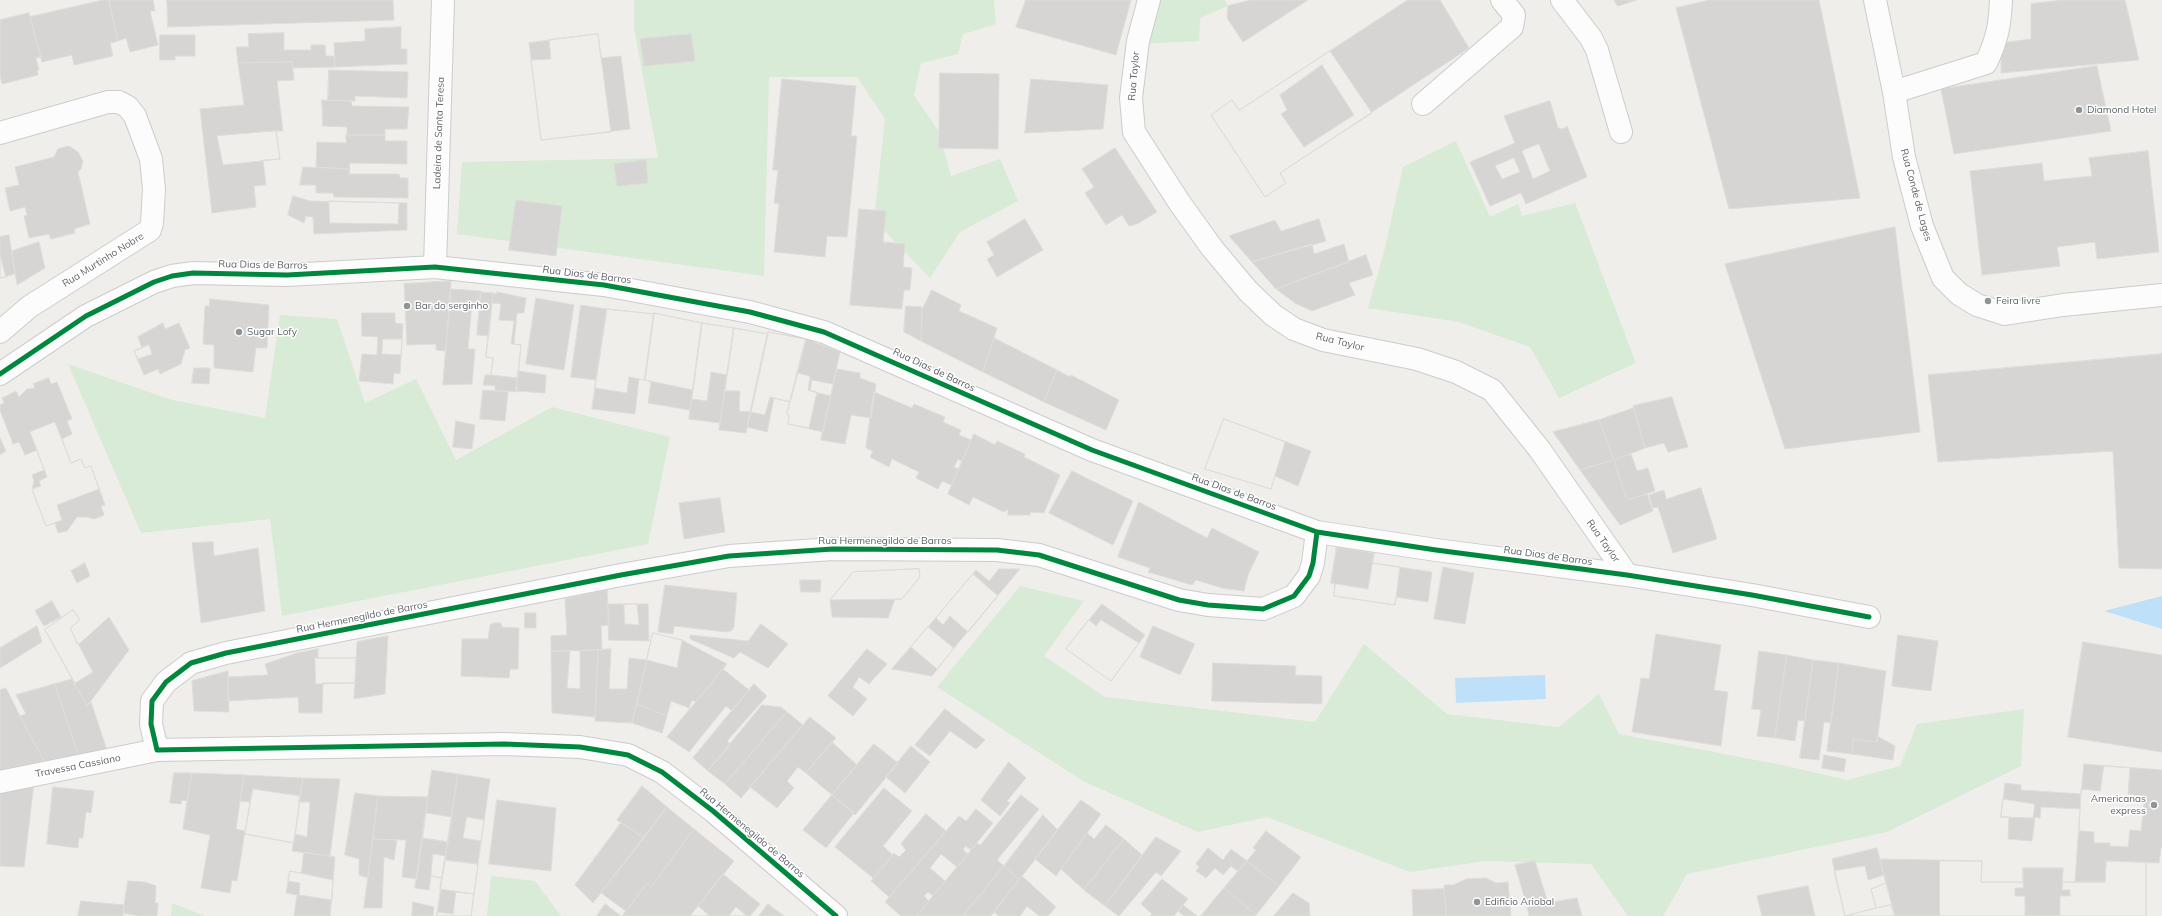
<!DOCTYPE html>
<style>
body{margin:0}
canvas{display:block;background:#efeeea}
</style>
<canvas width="2162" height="916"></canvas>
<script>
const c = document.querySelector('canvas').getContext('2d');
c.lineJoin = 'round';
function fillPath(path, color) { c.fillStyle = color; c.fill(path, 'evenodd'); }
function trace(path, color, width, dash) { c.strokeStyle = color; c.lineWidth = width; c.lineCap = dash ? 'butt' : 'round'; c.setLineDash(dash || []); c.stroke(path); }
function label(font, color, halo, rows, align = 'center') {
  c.font = font + ' Mulish,sans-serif'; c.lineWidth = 3; c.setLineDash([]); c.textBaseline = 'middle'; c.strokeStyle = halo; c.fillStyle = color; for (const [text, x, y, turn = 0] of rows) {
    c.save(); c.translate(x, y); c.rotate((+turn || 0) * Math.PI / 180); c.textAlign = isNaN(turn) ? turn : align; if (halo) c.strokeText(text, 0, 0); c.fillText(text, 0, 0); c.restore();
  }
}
const green = new Path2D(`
 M634 0H994L996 24 963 34 958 54 921 63 914 95 939 132 951 176 1000 159 1018 201 960 232 930 278 874 220 885 119 857 77H769L764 276 457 234 462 162 658 158 634 28Z
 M1152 0H1225L1228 6 1200 18 1199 41 1140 44Z
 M1456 141 1490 217 1518 204 1522 216 1575 203 1636 363 1559 398 1530 347 1459 322 1368 308 1384 252 1403 167Z
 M280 315 337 319 365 403 416 379 456 460 552 407 670 437 648 544 282 616 270 519 141 533 68 364 172 400 265 418Z
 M1020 586 1084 601 1044 656 1105 697 1315 722 1364 644 1447 714 1559 727 1599 694 1619 734 1782 765 1847 780 1900 766 1917 724 2024 709 2021 766 1887 832 1687 874 1663 916H1628L1591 864 1485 861 1410 872 1267 817 1198 832 1083 781 937 687Z
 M491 876 535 881 561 916H487Z
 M172 903 205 916H171Z`);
const water = new Path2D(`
 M2162 596V629L2104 611Z
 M1545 675 1546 699 1456 703 1455 678Z`);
const building = new Path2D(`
 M103 0H109L118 41 110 43 113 56 74 65 72 55 42 62 30 17Z
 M109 0H153L155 11H150L158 45 130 52 126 38 118 41Z
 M167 0H393L394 20 168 27Z
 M1026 0H1131L1116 55 1016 27Z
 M1251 0H1308L1243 42 1227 18 1228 6Z
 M1408 0H1440L1469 48 1280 173 1286 183 1265 197 1211 115 1232 100 1239 110Z
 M1614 0H1637L1618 6Z
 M1710 0H1819L1860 198 1729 209 1676 8Z
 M2063 0H2125L2139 60 2001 73V43L2031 39V4Z
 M29 13 41 57 36 58 39 70 37 71 38 75 2 84 0 75V20Z
 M401 27V49H407V64L335 67 334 43 365 41V29Z
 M284 33V50H311V45H325L326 56H334L335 67 293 68 292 62 238 63 236 47H249L248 34Z
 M598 34 611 132 541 140 531 60 551 59 549 40Z
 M598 34 601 58 621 56 630 129 541 140 529 43Z
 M691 34 695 61 644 66 640 39Z
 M160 35H195V56H175V60H160Z
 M1330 51 1372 113 1280 173 1286 183 1265 197 1211 115 1232 100 1239 110Z
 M292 62 294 80 277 81 283 131H276L280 159 263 160 266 185 254 186 256 207 212 213 200 109 244 105 238 63Z
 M1322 65 1354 115 1304 147 1281 114 1287 110 1280 95Z
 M2097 66 2111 131 1954 154 1941 89Z
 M329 70 408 72 407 98 355 96V101L328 100Z
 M940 73 999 74 998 149 939 148Z
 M782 79 856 86 851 136H857L847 237 827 236 825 257 774 252 779 204 774 203 778 170H773Z
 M1031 79 1108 85 1103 129 1025 133Z
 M322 100 351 101 352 106 409 107 407 129H385V135H347V127L323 126Z
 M1550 101 1558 128 1563 129 1567 126 1587 177 1526 204 1521 193 1490 206 1470 162 1515 143 1504 116Z
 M276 131 280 159 223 165 217 136Z
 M346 135H385V141H407V164L349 163 350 169 316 167 317 142 346 143Z
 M1539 144 1550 171 1533 179 1522 151Z
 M69 146 78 152 83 161 81 169 78 172 90 224 74 229 75 233 51 239 49 234 29 238 24 216 27 215 25 207 10 211 5 188 19 185 15 167 54 157 58 149Z
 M1115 148 1157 212 1137 224 1129 226 1122 215 1106 225 1085 193 1094 187 1082 169Z
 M2148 151 2159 252 2097 259 2095 242 2057 247 2060 266 1982 275 1970 171 2042 163 2044 181 2092 176 2089 158Z
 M1514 158 1520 172 1502 179 1495 166Z
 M646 160 648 183 617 186 614 164Z
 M303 167 350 169 349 174H399L400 178H408V198L334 197 333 193H316V185H300Z
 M293 196 310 201 407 203V230L314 234 313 217 306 216 304 223 288 215Z
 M516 200 562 206 556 256 509 250Z
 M329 201 399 203 398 224 330 223Z
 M859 209 886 211 883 242 905 244 903 267 912 268 910 290H904L902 309 850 305Z
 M1025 219 1043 250 997 277 987 259 994 255 987 242Z
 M1319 219 1326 241 1252 262 1229 236 1275 220 1281 231Z
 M1895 227 1920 432 1785 449 1725 264Z
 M9 235 15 274 0 278V237Z
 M39 242 45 268 17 285 12 251Z
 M1312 244 1314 254 1344 244 1349 262 1276 289 1252 262Z
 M0 255 6 277 0 278Z
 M1366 255 1373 275 1349 283 1355 295 1312 311 1295 303 1276 289Z
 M451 281 446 351 436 350V344L407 345 404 284Z
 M451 289 481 291 479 304 472 303 468 349H475L472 384 443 385Z
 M932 290 961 305 959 311 997 328 983 372 921 341 922 310Z
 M481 292 493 293 489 336 477 335Z
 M497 292 526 298 524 313H517L514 344 521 345 516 392 495 390V386L483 385 485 375H491L493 358 486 357 493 293 497 294Z
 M536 298 574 305 564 370 526 364Z
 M210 299 269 305 267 348H256L253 372 214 368V345L203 344 205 306H209Z
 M492 303 501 304 499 320 514 321 511 344 521 345 518 378 491 375 493 358 486 357Z
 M581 305 607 309 596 380 571 377Z
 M906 306 922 307 921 341 904 332Z
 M607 309 654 314 645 380 639 379 635 414 592 409Z
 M607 309 654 314 645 380 629 377 627 393 595 388Z
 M362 313H395V323L403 324 400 374 394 373 393 384 359 381 362 354 377 355 378 337 362 336Z
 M654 313 702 323 693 390 645 380Z
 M654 313 702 323 690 410 648 403 651 382 645 380Z
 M163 323 165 329 179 323 190 348 185 350 181 364 160 374 158 369 144 375 134 351 142 348 138 337Z
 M702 323 734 328 727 375 711 372 707 401 692 399Z
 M702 323 734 328 720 423 689 419Z
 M734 328 768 334 746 433 719 430Z
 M734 328 768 334 751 412 739 411 740 391H725Z
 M768 332 806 339 790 402 774 398 767 432 747 427Z
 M768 332 806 339 790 402 770 397 765 415 751 412Z
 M994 338 1057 370 1044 402 983 372Z
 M383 339H402L401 355 382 354Z
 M806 339 840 352 833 384 812 380 810 391 831 396 823 432 788 424 789 415 787 414Z
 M149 345 152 354 138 359 134 351Z
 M2162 354V569L2119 568 2113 451 1938 462 1928 375Z
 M194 368H210L209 384 192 383Z
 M837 369 860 373V378L876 384 871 418 851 415 845 444 821 440Z
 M1057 370 1070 377 1071 375 1119 400 1106 430 1044 402Z
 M518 371 546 375 545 393 516 391Z
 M798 373 810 376 808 390 817 392 809 428 788 424 789 415 787 414Z
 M49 378 51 384 57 382 72 419 67 421 72 434 62 439 71 463 81 459 85 468 91 466 105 505 101 506 104 515 94 519 87 517H77L67 531 58 533 55 523 46 526 32 489 34 481 32 475 44 470 37 450 25 455 19 442 13 444 0 410V405L4 403 2 398 16 391 19 397 27 389 35 388 33 384Z
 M483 390 508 392 505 421 480 419Z
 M874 392 912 408 914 404 945 417 943 422 961 430 959 435 971 440 962 461 958 459 954 467 959 469 951 485 942 481 938 489 916 478 919 472 892 459 889 467 870 457 873 451 866 448Z
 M1672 397 1688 447 1668 452 1664 443 1645 448 1633 406Z
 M1634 408 1645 448 1614 460 1599 420Z
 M1224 419 1285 442 1271 489 1205 469Z
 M1224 419 1311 451 1298 486 1275 476 1271 489 1205 469Z
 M1599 420 1614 460 1580 470 1553 432Z
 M456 421 475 425 472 449 453 447Z
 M55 422 71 463 81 459 85 468 91 466 99 489 57 505 62 520 46 526 32 489 41 486 39 481 47 477 30 432Z
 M974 434 995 445 997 441 1025 454 1024 457 1060 475 1044 513 1030 512V515H1008V509L1004 512 973 497 969 505 948 494Z
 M0 438 6 451 0 455Z
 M1631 454 1637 471 1648 468 1655 491 1627 500 1614 460Z
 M1614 460 1627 500 1647 494 1653 511 1620 525 1580 470Z
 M1072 471 1133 501 1113 545 1049 513Z
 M1701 488 1717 539 1673 553 1658 507 1653 508 1649 495 1664 490 1666 499Z
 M720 498 725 532 684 539 679 503Z
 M1139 502 1207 538 1212 528 1259 552 1248 575 1244 591 1222 588 1196 580 1192 585 1148 572 1150 568 1118 557Z
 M213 542 214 556 258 548 265 611 201 623 192 543Z
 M1337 547 1374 553 1372 563 1432 572 1428 602 1396 597 1395 605 1334 596 1335 584 1331 583Z
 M1337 547 1374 553 1368 589 1331 583Z
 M1337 547 1374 553 1372 563 1400 567 1395 605 1334 596 1335 584 1331 583Z
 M85 563 90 576 77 583 71 571Z
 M1443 567 1474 573 1465 624 1434 619Z
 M919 569 920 577 902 599 830 600 853 572Z
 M919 569 920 577 902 599H895L888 618 832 617 830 600 853 572Z
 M999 569H1020L954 648 928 627 976 570 989 581Z
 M973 574 998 596 968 632 950 616 943 625 936 618Z
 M800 580H821L820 592H801Z
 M665 585 737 593 734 627 731 631 726 632 674 626 673 634 658 632Z
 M607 590 609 625 601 626 602 650 551 651V636L567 635 565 599Z
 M52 601 61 617 44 626 35 611Z
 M608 604H648L649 641 609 640Z
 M624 604H637L639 625 625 624Z
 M1102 604 1145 635 1111 681 1066 649Z
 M73 610 80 620 70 628 78 645 109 617 129 650 87 706 45 630Z
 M73 610 80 620 70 628 93 672 75 683 45 630Z
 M525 613H536V628H525Z
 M1089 620 1096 626 1101 620 1139 643 1111 681 1066 649Z
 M494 623H501L502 627 519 628 518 669H510L509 678 461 676 462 639H488L490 625Z
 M761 624 788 644 768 668 740 652 734 658 690 639V635L748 641Z
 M37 626 42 642 0 668V648Z
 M1153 626 1195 644 1180 675 1140 657Z
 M928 627 954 648 937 669 911 647Z
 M928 627 954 648 932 676 892 669Z
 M653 633 682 640 727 664 696 702 692 700 689 708 671 701 667 716 637 704Z
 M653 633 682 640 677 668 647 660Z
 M1656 634 1721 645 1714 690 1728 692 1721 746 1632 732 1641 678 1649 679Z
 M1898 635 1938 641 1931 691 1892 686Z
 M388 636 385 694 354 699 357 642Z
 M2083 642 2162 655V752L2068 737Z
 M318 649V658H356L355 683H323L322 713H299L298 697 228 701V677L268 675 265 664 297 653Z
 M611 649 609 689H627L629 658 647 660 632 723 595 721 598 650Z
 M867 649 887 664 869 684 859 677 853 687 867 699 853 716 828 696Z
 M598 650 595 717 552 713 551 651H570L567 688 580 689V651Z
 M1759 651 1787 655 1775 738 1757 736 1761 710 1752 709Z
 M1787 655 1813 660 1805 721 1798 720 1795 741 1775 738Z
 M315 658H356L355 683 316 684Z
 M1813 660 1839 663 1831 723 1824 722 1819 760 1800 758Z
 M1213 663 1296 666 1295 675 1322 676V704L1212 701Z
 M1839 663 1886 671 1877 742 1853 739 1852 754 1827 751Z
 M723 669 749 690 732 711 726 706 689 752 667 737Z
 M228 671 229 712 194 711 192 681Z
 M72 679 87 706 91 702 107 750 78 755 55 684Z
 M55 684 78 755 44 761 20 716 26 714 16 695Z
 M754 684 767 696 727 741 731 744 708 771 693 758Z
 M6 688 20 716 44 761 0 770V690Z
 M637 704 667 716 662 733 632 723Z
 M762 705 781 707 787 712 725 784 708 771Z
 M945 709 985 740 976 749 950 731 930 756 915 745Z
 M787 712 803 725 741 798 725 784Z
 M810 717 836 738 806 773 798 767 787 781 794 788 777 808 750 787Z
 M1877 736 1895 746 1893 760 1852 754 1853 739 1877 742Z
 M832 742 857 765 832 795 806 773Z
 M874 744 898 763 855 815 832 795Z
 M911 746 930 762 905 793 886 777Z
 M1824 755 1846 759 1844 772 1822 768Z
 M1009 762 1026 778 1007 801 1010 803 1000 816 981 800Z
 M2084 764 2162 770V848L2161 847 2159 863 2106 861 2105 882H2075L2080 809 2041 807 2040 818 2035 817 2032 841 2008 839 2009 817H2001L2005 783 2021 785V790L2081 794Z
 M2104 766 2130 768 2128 794 2145 797 2141 831 2130 830 2128 847 2110 846V843H2094V832L2079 831 2081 789 2100 791Z
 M432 770 458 774 448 842 422 838Z
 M174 773H192L187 801 182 800 181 804 170 803Z
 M192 773 244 775 236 829 245 831 237 881 232 880 230 893 201 888 210 835 183 829Z
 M458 774 490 779 478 864 445 860Z
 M244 775 303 778 294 843 245 834 250 802 240 801Z
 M303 778 340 779 330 856 292 851 295 834 307 837 310 802H299Z
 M34 783 24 867 0 866V791Z
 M642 786 667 807 644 838 617 820Z
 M53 787 94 791 91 813 86 812 83 838H79L78 848 47 844Z
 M884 788 912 811 883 846 893 855 873 878 835 847Z
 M253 789 300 796 294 843 245 834Z
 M355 793 378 796 368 878 359 875V859L345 855Z
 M832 795 854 813 826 848 803 830Z
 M1021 795 1039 809 997 860 1004 866 963 916H916L977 843 980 845Z
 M378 796 428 797 417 879 402 877 406 840 373 839Z
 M2003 799 2035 804 2033 818 2001 817Z
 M497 800 556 808 551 871 489 864Z
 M1081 800 1101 814 1056 876 1035 859Z
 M667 807 694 829 651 887 647 883 626 911 601 893Z
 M976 809 993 823 971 850 966 846 963 850 968 854 957 867 941 854 930 868 945 881 933 896 928 892 924 896 929 901 916 916H901L885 902 959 816 966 821Z
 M426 813 452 817 448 842 422 838Z
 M926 814 946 831 889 897 871 881 894 853 899 857 906 850 901 844Z
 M1043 815 1058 830 1019 880 1004 866Z
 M467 817 484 820 481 841 463 838Z
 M621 823 644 838 593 903 575 885Z
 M1106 825 1124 839 1084 890 1061 869 1087 833 1094 839Z
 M694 829 734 861 690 916H622L647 883 651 887Z
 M1266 831 1301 857 1279 886 1247 861 1256 850 1253 848Z
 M1156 837 1181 851 1161 876 1156 872 1119 916 1105 906Z
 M422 838 448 842 442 878 431 876 429 890 415 888Z
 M373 839 397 840 394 860 384 857 382 908H364Z
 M1124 839 1142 855 1105 906 1084 890Z
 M1208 848 1223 860 1231 849 1247 861 1238 871 1231 866 1223 875 1215 868 1206 878 1196 871 1199 867 1196 864Z
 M1877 848 1886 883 1871 889 1876 908 1891 905 1895 916H1845L1832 859Z
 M304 852 335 857 330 916H294L297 895 286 893 290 871 301 873Z
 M433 854 446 856 442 878 431 876Z
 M1880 859 1982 861 1981 882H2023V868H2063L2062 882H2105L2106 861 2146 862V916H1895Z
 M445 860 478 864 474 894 440 889Z
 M445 860 478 864 471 916H437Z
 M1247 861 1279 886 1256 915 1224 888Z
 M1535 861 1548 903 1527 907 1515 865Z
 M1940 861H1982L1981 882H2023V868H2063L2062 882H2105L2106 861 2146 862V916H1940Z
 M1004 866 1019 880 991 916H963Z
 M1865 866 1868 880 1884 875 1886 883 1871 889 1876 908 1845 916 1834 871Z
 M2023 868H2063L2062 890H2070V896H2060V916H2025V896H2015V888H2023Z
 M290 871 333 880 332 900 299 895 300 883 288 881Z
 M723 874 760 904 750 916H690Z
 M1022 876 1056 907 1048 916H1039L1027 906 1020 916H999L994 912Z
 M1486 878 1496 883 1508 882 1511 916H1446L1444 885H1453L1466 879Z
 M1162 879 1188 899 1174 916H1150L1152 914 1141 904Z
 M128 881 145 882 156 886 155 903H158L157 916H139L123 913Z
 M1808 886 1815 916H1762L1757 896Z
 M1224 888 1256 915 1255 916H1201Z
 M1444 889 1446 916H1413L1412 890Z
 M456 892 474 894 471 916H437V912L453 914Z
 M1293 893 1309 903 1310 916H1274Z
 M1577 898 1582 916H1529L1527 907Z
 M81 901 124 905 123 916H78Z
 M413 902 434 907 433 916H412Z
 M605 904 621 916H597Z
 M768 904 784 916H759Z
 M1183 905 1197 916H1184L1178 911Z
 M1891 905 1895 916H1845L1876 908Z
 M698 906 710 916H690Z
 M736 907 747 916H729Z`);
const minor = new Path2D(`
 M1149 0 1138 41 1131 98 1134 132 1179 202 1212 248 1248 291 1273 315 1294 329 1323 340 1417 359 1456 372 1492 390 1540 450 1627 575
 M1562 0 1591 38 1597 50 1621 132
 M1875 0 1894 92 1904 157 1922 226 1943 278 1959 294 1977 305 2005 314 2063 305 2162 295
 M1894 92 1986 63C1997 40 2000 25 2001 0
 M1423 104 1512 27 1514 15 1502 0
 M0 133 108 102H119L128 107 135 116 151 159 154 189 152 223 150 230 29 307 0 332
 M435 267 443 0
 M0 374 86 316 154 282 172 276 193 273 287 275 435 267 604 285 750 312 824 332 1092 450 1317 532 1436 550 1627 575 1752 595 1869 617
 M0 782 157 750
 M836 916 713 811 662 772 628 755 580 747 504 744 157 750 151 724 152 701 166 682 191 663 226 653 621 575 729 556 833 549 997 550 1039 555 1179 600 1208 605 1263 609 1294 596 1309 576 1313 563 1317 532`);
const cycleway = new Path2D(`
 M0 374 86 316 154 282 172 276 193 273 287 275 435 267 604 285 750 312 824 332 1092 450 1317 532 1436 550 1627 575 1752 595 1869 617
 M836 916 713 811 662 772 628 755 580 747 504 744 157 750 151 724 152 701 166 682 191 663 226 653 621 575 729 556 833 549 997 550 1039 555 1179 600 1208 605 1263 609 1294 596 1309 576 1313 563 1317 532`);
const markers = [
 [2079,110,4,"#919496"],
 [1988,301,4,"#919496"],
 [407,306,4,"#919496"],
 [239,332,4,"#919496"],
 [2154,805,4,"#919496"],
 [1477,902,4,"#919496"]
];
const streetNames = [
 ["Rua Taylor",1134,76,-85],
 ["Ladeira de Santa Teresa",439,133,-88],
 ["Rua Conde de Lages",1916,195,75],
 ["Rua Murtinho Nobre",103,260,-32],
 ["Rua Dias de Barros",263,265,1],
 ["Rua Dias de Barros",587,275,7],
 ["Rua Taylor",1340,342,14],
 ["Rua Dias de Barros",934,370,25],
 ["Rua Dias de Barros",1234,492,20],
 ["Rua Hermenegildo de Barros",885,541],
 ["Rua Taylor",1603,541,55],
 ["Rua Dias de Barros",1548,556,8],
 ["Rua Hermenegildo de Barros",362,617,-11],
 ["Travessa Cassiano",78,766,-11],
 ["Rua Hermenegildo de Barros",752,833,40]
];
const poiNames = [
 ["Diamond Hotel",2087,110],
 ["Feira livre",1996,301],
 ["Bar do serginho",415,306],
 ["Sugar Lofy",247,332],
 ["Americanas",2146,799,"right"],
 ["express",2146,811,"right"],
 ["Edificio Ariobal",1485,902]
];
fillPath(green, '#d8ebd6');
fillPath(water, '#bfe0f9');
fillPath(building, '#d6d5d3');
trace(building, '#deddd9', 1);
trace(minor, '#cbcccc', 24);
trace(minor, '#fdfcfc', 22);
trace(cycleway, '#00873e', 5);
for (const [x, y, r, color] of markers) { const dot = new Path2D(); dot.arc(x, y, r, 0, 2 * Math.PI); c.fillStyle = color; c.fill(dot); trace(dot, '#fff', 1.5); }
label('10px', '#5f6368', '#fff', streetNames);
label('10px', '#5f6368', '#fff', poiNames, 'left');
</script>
